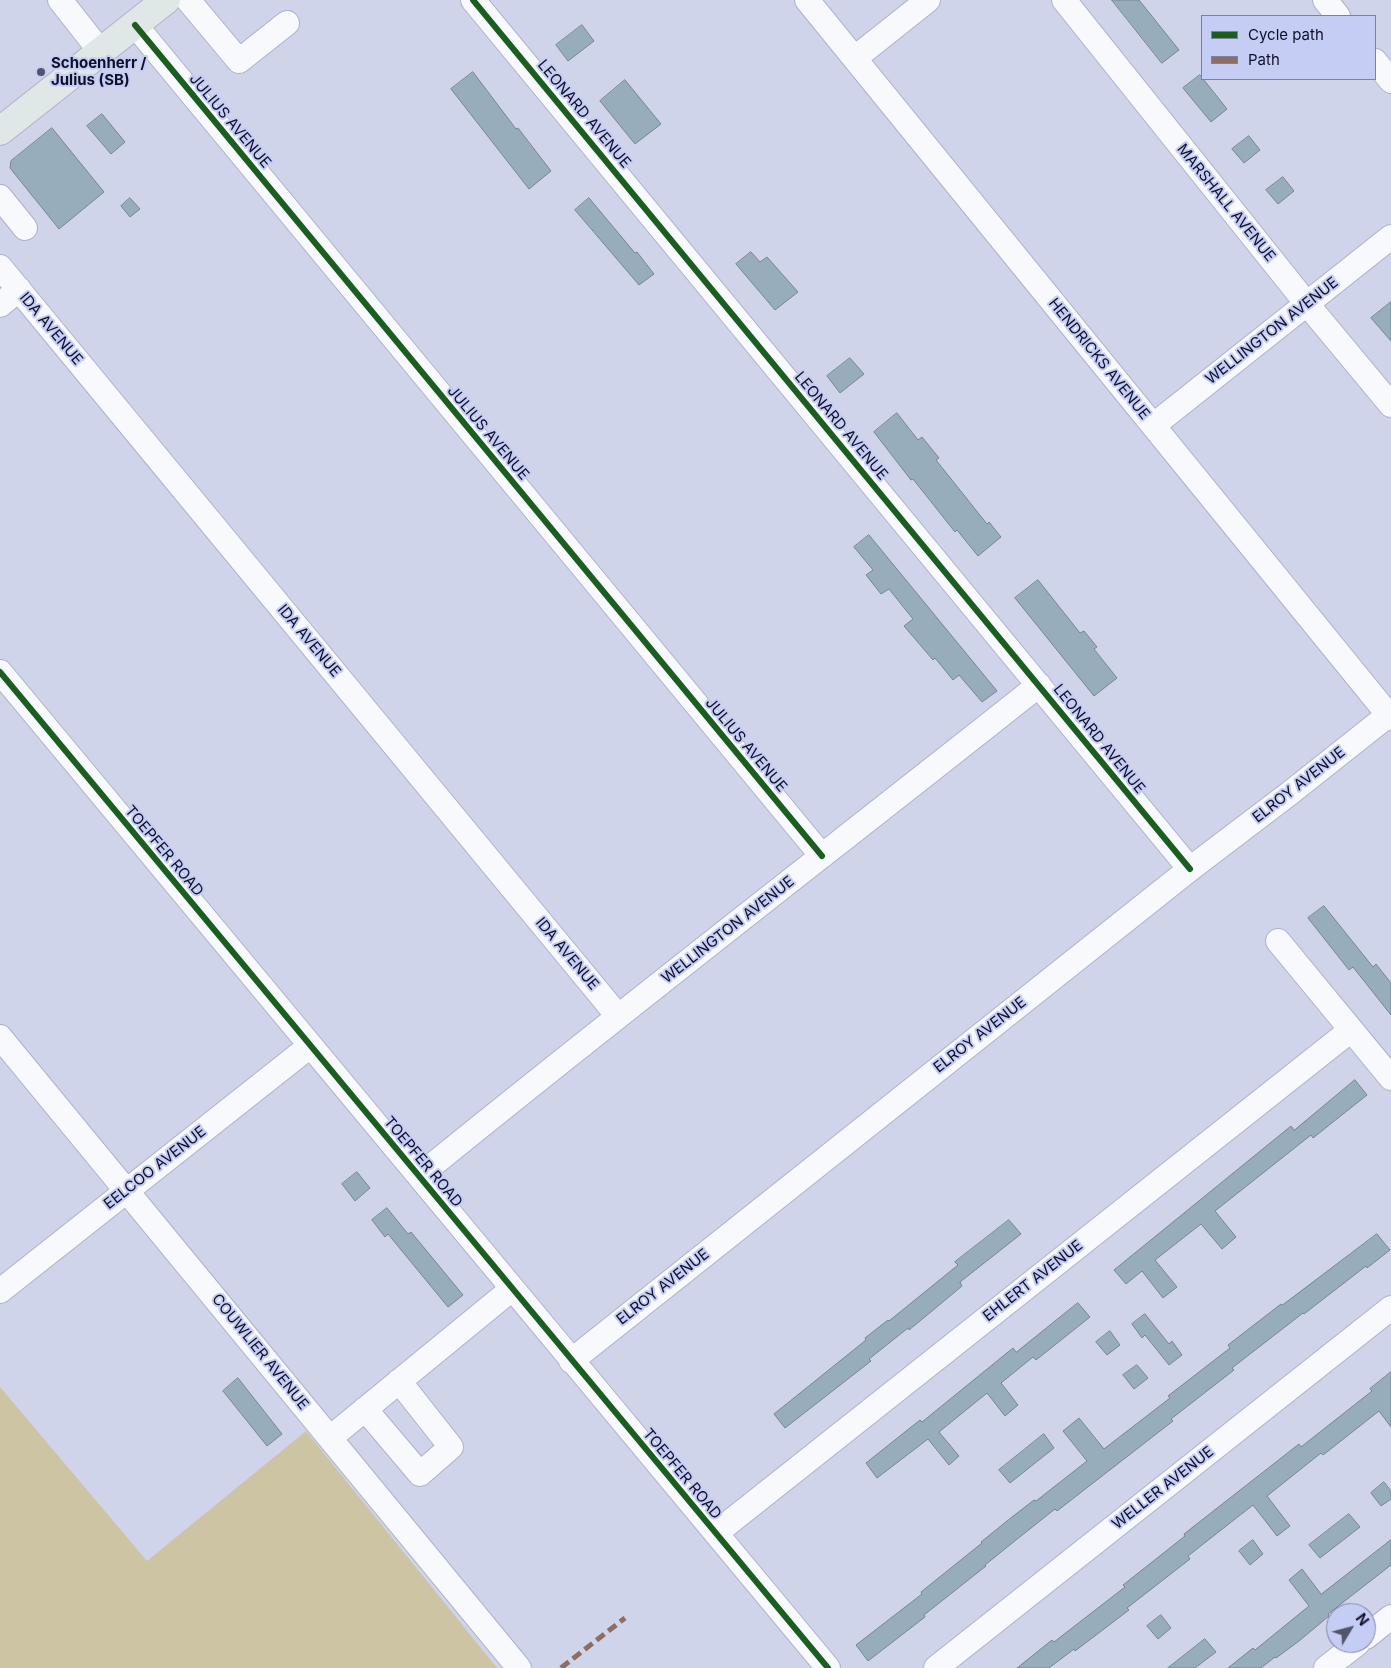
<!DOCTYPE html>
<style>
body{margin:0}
#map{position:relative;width:1391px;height:1668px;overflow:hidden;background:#d0d4ea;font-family:Inter,sans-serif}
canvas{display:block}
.legend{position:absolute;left:1201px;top:15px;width:175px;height:65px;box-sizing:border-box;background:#c5cdf5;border:1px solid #7c81a3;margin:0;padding:6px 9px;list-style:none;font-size:15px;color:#0e1028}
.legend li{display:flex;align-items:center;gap:10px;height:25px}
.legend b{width:25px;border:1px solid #7c81a3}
.north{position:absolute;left:1326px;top:1603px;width:50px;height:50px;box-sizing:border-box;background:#c5cdf5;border:1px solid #7c81a3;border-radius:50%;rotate:53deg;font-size:14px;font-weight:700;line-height:20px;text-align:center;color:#0e1028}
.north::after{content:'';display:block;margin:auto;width:18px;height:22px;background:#52556c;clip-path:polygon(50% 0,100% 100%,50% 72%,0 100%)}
</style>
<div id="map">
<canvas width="1391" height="1668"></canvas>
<ul class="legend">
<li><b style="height:6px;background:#1b5e20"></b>Cycle path</li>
<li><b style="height:6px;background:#8d6e63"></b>Path</li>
</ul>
<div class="north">N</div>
</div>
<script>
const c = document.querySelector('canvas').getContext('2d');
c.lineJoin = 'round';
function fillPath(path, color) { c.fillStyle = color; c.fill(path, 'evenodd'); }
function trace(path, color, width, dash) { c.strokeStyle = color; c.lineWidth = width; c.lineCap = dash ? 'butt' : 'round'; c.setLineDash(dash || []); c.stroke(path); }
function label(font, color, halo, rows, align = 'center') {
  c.font = font + ' Inter,sans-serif'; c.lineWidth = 4; c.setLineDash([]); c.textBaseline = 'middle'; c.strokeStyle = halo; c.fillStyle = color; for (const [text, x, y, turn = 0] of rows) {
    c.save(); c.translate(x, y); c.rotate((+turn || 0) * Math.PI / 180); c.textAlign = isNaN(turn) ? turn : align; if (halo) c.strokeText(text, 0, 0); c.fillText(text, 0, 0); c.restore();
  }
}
const green = new Path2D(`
 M0 1387 147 1561 306 1431 497 1668H0Z`);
const building = new Path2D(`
 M1112 0H1139L1179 50 1162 63Z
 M582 25 594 41 568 61 556 45Z
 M473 72 516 129 518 128 551 171 529 189 451 89Z
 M1200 75 1227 109 1211 122 1183 88Z
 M625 80 661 124 635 144 600 101Z
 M102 114 125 142 111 154 87 126Z
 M52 128 104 192 59 229 10 168 11 161Z
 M1249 136 1260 150 1244 163 1232 149Z
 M1283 177 1294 191 1278 204 1266 190Z
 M130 198 140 209 130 217 121 206Z
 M589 198 635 253 637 252 654 274 639 285 575 210Z
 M751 252 760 262 767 257 798 292 775 310 736 264Z
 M1391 302V341L1371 318Z
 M850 358 864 374 840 393 827 376Z
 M897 413 918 440 922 437 939 458 936 460 987 524 989 522 1001 537 978 556 957 530 955 532 913 479 911 480 874 432Z
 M869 535 997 691 982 702 959 675 953 680 935 658 933 660 904 626 913 619 889 589 881 594 866 575 873 570 854 547Z
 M1038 580 1080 633 1084 631 1097 647 1094 649 1117 678 1094 696 1015 598Z
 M1324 906 1373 967 1376 964 1391 983V1015L1353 967 1349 970 1308 918Z
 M1355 1080 1367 1095 1313 1138 1311 1135 1215 1211 1236 1237 1222 1249 1201 1224 1155 1260 1177 1287 1163 1298 1142 1271 1126 1284 1114 1270 1291 1126 1294 1130Z
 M357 1172 370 1188 355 1201 342 1184Z
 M387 1208 408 1234 411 1232 463 1295 448 1307 388 1234 385 1237 372 1220Z
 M1009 1220 1021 1234 960 1282 962 1286 932 1311 909 1330 908 1328 869 1359 871 1361 785 1428 774 1414 866 1340 865 1338 888 1320 889 1321 958 1265 955 1262Z
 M1377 1234 1390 1250 1367 1268 1366 1266 1304 1314 1303 1313 1232 1368 1234 1370 1171 1419 1173 1421 1057 1511 1055 1509 1016 1540 985 1565 986 1566 924 1615 925 1617 868 1661 856 1645 922 1594 921 1592 982 1543 981 1542 1012 1517 1034 1500 1036 1501 1087 1461 1063 1431 1079 1418 1104 1449 1170 1398 1168 1396 1230 1348 1228 1345 1281 1304 1282 1305Z
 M1078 1303 1090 1317 1036 1360 1033 1357 1001 1383 1018 1405 1005 1416 987 1393 939 1432 959 1456 949 1465 928 1439 877 1478 866 1463 920 1420 922 1422 1013 1348 1016 1352Z
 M1145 1314 1169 1344 1172 1341 1182 1355 1169 1365 1145 1335 1142 1338 1132 1324Z
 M1110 1331 1120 1345 1107 1355 1096 1342Z
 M1137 1365 1148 1378 1134 1389 1123 1375Z
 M1391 1372V1427L1379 1411 1323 1455 1321 1453 1267 1496 1290 1526 1277 1536 1253 1505 1188 1556 1190 1559 1127 1608 1129 1610 1075 1651 1074 1649 1049 1668H1017L1052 1640 1054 1642 1125 1587 1123 1585 1185 1536 1184 1534 1299 1444 1301 1447 1372 1391 1370 1389Z
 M238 1378 282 1434 267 1446 223 1391Z
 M1044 1434 1054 1448 1010 1483 999 1470Z
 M1384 1482 1391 1491V1499L1381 1506 1371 1493Z
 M1349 1514 1360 1527 1320 1558 1309 1545Z
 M1253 1540 1263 1554 1250 1565 1239 1551Z
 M1391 1540V1565L1328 1614 1329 1616 1299 1641 1276 1658 1275 1657 1261 1668H1228L1253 1648 1255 1650 1309 1606 1289 1580 1302 1569 1321 1594Z
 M1161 1615 1171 1628 1158 1639 1147 1626Z
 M1205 1639 1216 1652 1195 1668H1168Z`);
const minor = new Path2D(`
 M60 0 101 52
 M188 0 239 61 287 23
 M473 0 1190 869
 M807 0 1391 718
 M1064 0 1307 304 1391 405
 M1325 0 1338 16
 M135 25 822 856
 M855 58 928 0
 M1375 61 1391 81
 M0 197 25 228
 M0 267 618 1016
 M0 305 19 289
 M1154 425 1391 237
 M0 672 828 1668
 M1278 941 1391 1078
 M0 1037 519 1668
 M419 1176C623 1010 832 849 1039 685
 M0 1291 310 1046
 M571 1361 1190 869 1290 793 1391 713
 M365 1409 420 1474 451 1447 399 1381
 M330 1438 512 1289
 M716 1533 1351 1030
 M1366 1637 1391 1617
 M936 1668 1391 1308
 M1326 1668 1358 1643`);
const major = new Path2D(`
 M0 131 166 0`);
const quiet = new Path2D(`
 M561 1668 625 1618`);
const cycleway = new Path2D(`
 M473 0 1190 869
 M135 25 822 856
 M0 672 828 1668`);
const markers = [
 [41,72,5,"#52556c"]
];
const poiNames = [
 ["Schoenherr /",51,63],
 ["Julius (SB)",51,80]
];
const streetNames = [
 ["LEONARD AVENUE",584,114,50],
 ["JULIUS AVENUE",230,121,50],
 ["MARSHALL AVENUE",1226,203,51],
 ["IDA AVENUE",51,329,50],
 ["WELLINGTON AVENUE",1272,331,-38],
 ["HENDRICKS AVENUE",1099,359,51],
 ["LEONARD AVENUE",841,426,50],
 ["JULIUS AVENUE",488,433,50],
 ["IDA AVENUE",309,641,50],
 ["LEONARD AVENUE",1099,739,51],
 ["JULIUS AVENUE",746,745,50],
 ["ELROY AVENUE",1299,785,-38],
 ["TOEPFER ROAD",164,851,50],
 ["WELLINGTON AVENUE",728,930,-38],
 ["IDA AVENUE",567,954,50],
 ["ELROY AVENUE",980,1035,-38],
 ["TOEPFER ROAD",423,1162,50],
 ["EELCOO AVENUE",155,1168,-38],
 ["EHLERT AVENUE",1033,1281,-38],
 ["ELROY AVENUE",663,1287,-38],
 ["COUWLIER AVENUE",260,1352,51],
 ["TOEPFER ROAD",682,1474,50],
 ["WELLER AVENUE",1163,1488,-38]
];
fillPath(green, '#ccc4a3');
fillPath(building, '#98adbc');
trace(building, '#748693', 1);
trace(minor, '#aeb2c8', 26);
trace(major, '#b1b3c0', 30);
trace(minor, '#f8f9fc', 24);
trace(major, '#dfe7e7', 28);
trace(quiet, '#8d6e63', 5, [10, 5]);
trace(cycleway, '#1b5e20', 6);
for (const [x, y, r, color] of markers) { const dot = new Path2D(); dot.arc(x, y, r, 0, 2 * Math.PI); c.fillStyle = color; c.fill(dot); trace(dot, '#c5cdf5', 2); }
label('bold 15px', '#0e1028', '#c5cdf5', poiNames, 'left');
label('15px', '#0e1028', '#c5cdf5', streetNames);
</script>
